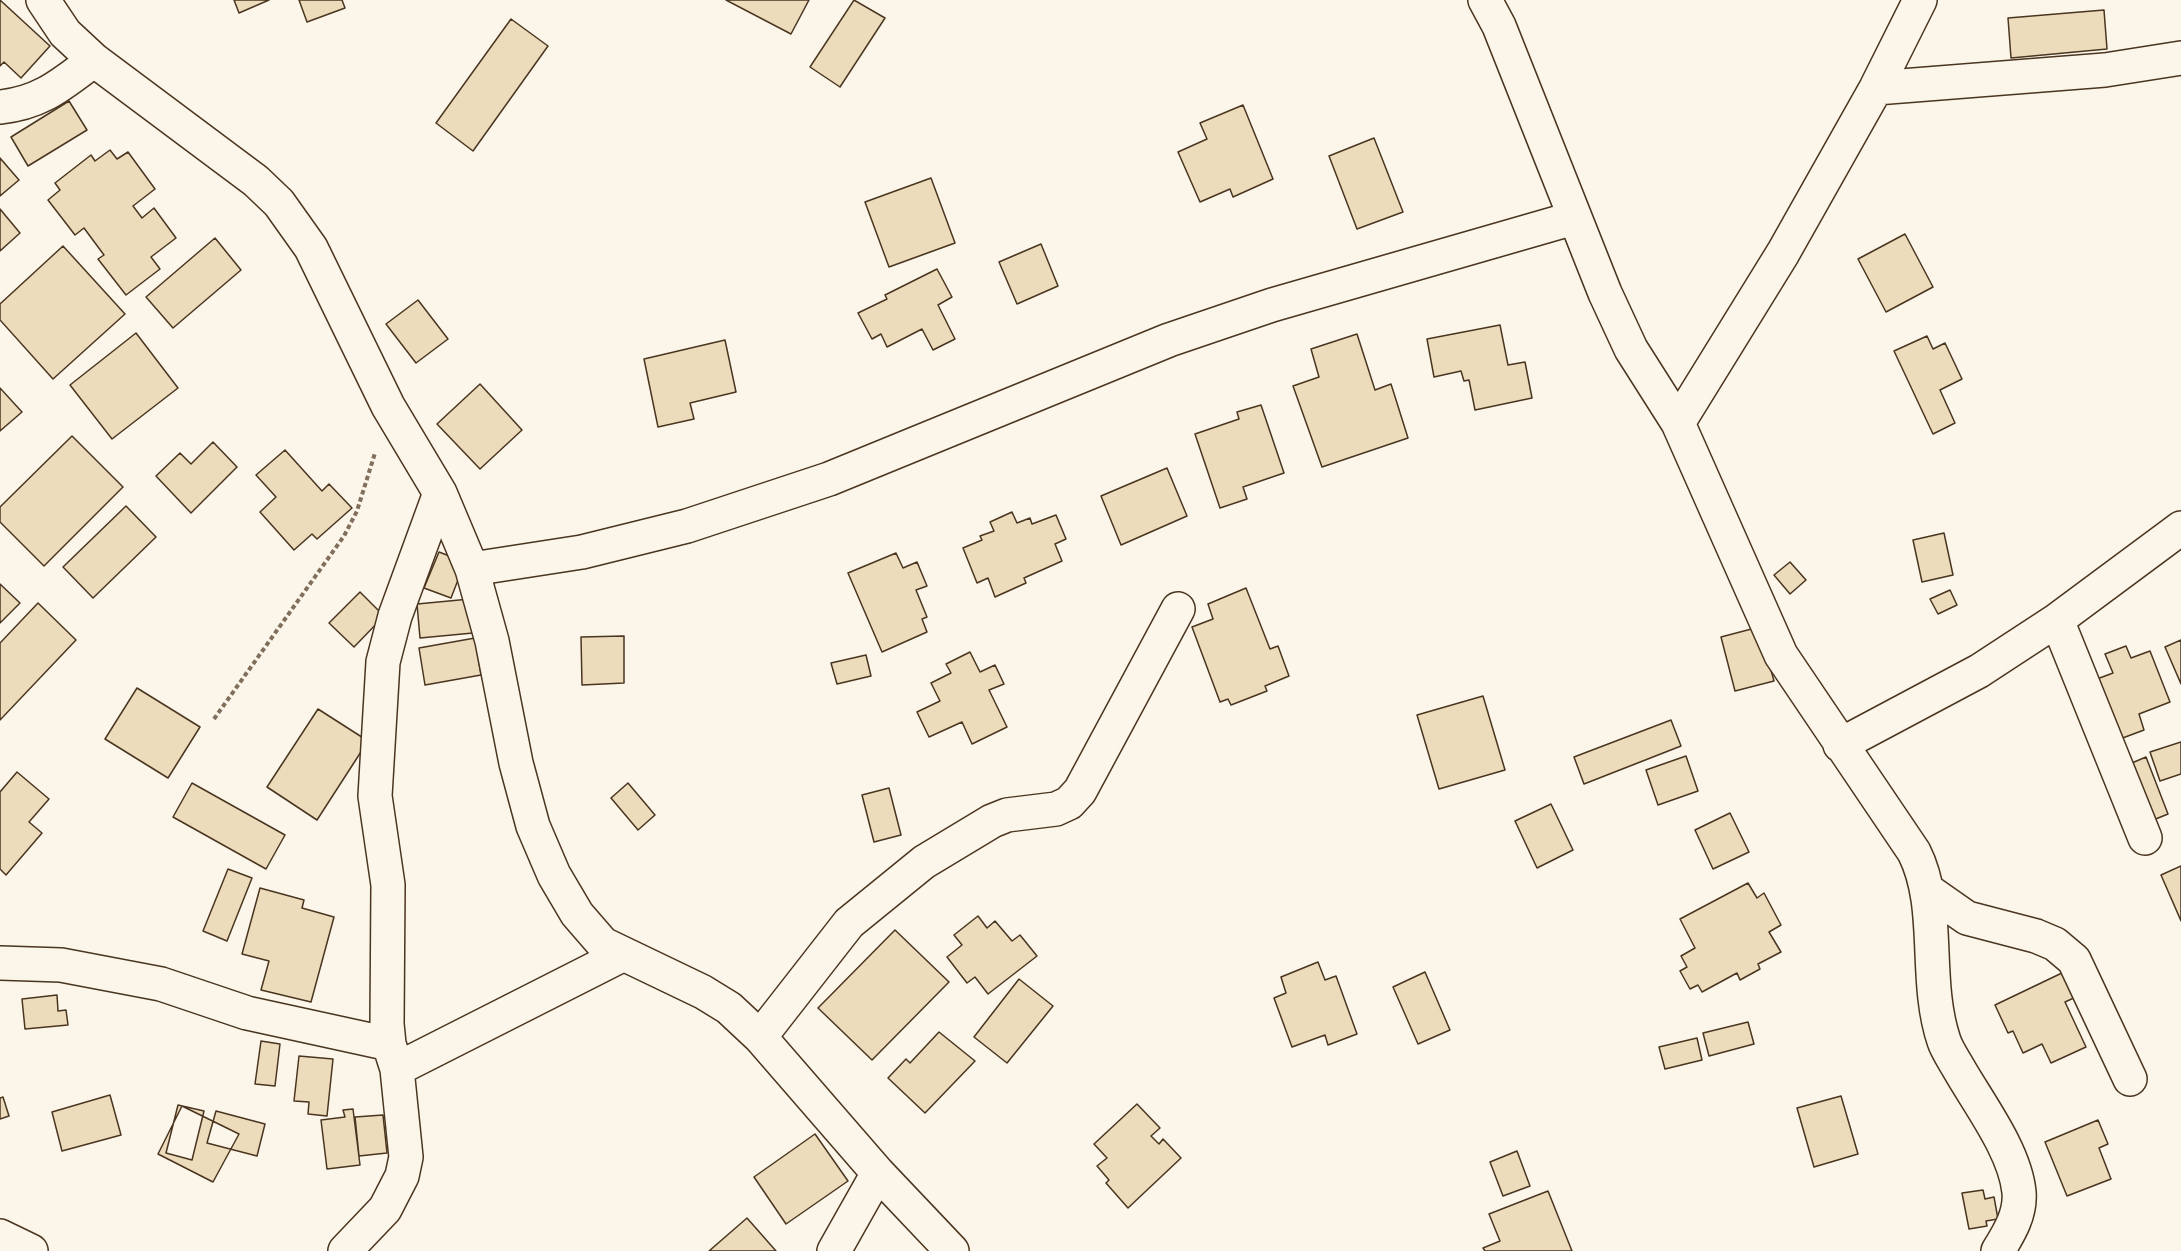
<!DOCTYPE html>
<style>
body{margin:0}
canvas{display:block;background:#fbf6e9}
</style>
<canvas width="2181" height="1251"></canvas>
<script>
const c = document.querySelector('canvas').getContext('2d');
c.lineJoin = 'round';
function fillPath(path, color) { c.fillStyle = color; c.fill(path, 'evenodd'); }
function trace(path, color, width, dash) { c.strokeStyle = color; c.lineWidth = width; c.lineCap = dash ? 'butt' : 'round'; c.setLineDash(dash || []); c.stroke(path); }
const building = new Path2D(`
 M0 0 50 46 21 78 4 62 0 66Z
 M234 0H269L239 13Z
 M299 0H342L345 8 307 22Z
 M726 0H809L791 34Z
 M854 0 885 18 840 87 810 67Z
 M2104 10 2107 49 2011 58 2008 18Z
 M511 19 548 46 473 151 436 123Z
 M69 101 87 130 28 166 11 137Z
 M1243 105 1273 179 1233 197 1230 189 1200 202 1178 152 1207 139 1200 123Z
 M1374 138 1403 212 1357 229 1329 156Z
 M110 150 117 159 128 152 155 189 133 206 142 218 154 208 176 238 151 257 160 269 126 295 98 259 104 255 84 228 75 235 48 200 60 190 55 183 91 155 95 161Z
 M0 158 19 180 0 196Z
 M931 178 955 243 889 267 865 202Z
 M0 209 20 233 0 251Z
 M1905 234 1933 287 1886 312 1858 259Z
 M215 238 241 270 173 328 146 297Z
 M1041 244 1058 286 1017 304 999 262Z
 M63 246 125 314 53 379 0 320V304Z
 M937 269 952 297 938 305 955 339 933 350 922 329 887 347 881 334 872 339 858 313 887 299 885 295Z
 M418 300 448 339 416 363 386 324Z
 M1500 325 1508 365 1525 362 1532 398 1475 410 1469 380 1464 381 1461 371 1434 377 1427 339Z
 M136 333 178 388 112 439 70 385Z
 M1357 334 1375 390 1391 384 1408 438 1322 467 1293 386 1319 377 1311 349Z
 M1927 336 1933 349 1945 343 1962 379 1940 390 1955 423 1933 434 1894 351Z
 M725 340 736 392 690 403 694 419 658 427 644 359Z
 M480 384 522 430 480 469 437 424Z
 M0 388 22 412 0 431Z
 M1261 405 1284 473 1243 487 1247 499 1220 508 1195 434 1239 419 1237 412Z
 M72 436 123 487 44 566 0 522V507Z
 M213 442 237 467 191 513 156 476 180 453 191 464Z
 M285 450 322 491 329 484 352 508 317 539 312 534 294 550 260 512 276 497 256 475Z
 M1167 468 1187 516 1121 545 1101 496Z
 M126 506 156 537 93 598 63 567Z
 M1012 512 1017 523 1030 518 1032 524 1056 515 1066 539 1055 544 1062 561 1024 578 1026 583 995 597 988 578 977 583 963 548 982 540 980 536 994 531 990 522Z
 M1944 533 1953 575 1922 582 1913 540Z
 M439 552 465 562 451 598 424 588Z
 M896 553 903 568 917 562 927 586 916 590 927 617 922 619 927 632 882 652 848 573Z
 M1790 562 1806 580 1790 594 1774 575Z
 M0 584 20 603 0 623Z
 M1246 588 1270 649 1278 646 1289 676 1265 686 1267 691 1231 705 1228 699 1220 702 1192 627 1213 619 1208 604Z
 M1950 590 1957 605 1938 614 1930 599Z
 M360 592 384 616 354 647 329 623Z
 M470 599 473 633 420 638 417 604Z
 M38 603 76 640 0 720V643Z
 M1759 627 1774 681 1735 691 1721 637Z
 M624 636V683L582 685 581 637Z
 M475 638 481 675 425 685 419 648Z
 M2181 640V684L2165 647Z
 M2126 646 2131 658 2150 651 2170 702 2139 714 2144 730 2112 742 2089 682 2113 673 2105 654Z
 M970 652 980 672 995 665 1004 684 989 690 1007 727 972 744 962 722 929 737 917 712 940 701 931 683 951 673 946 664Z
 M866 655 871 676 837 684 831 663Z
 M137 688 200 727 168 778 105 739Z
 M1483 696 1505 770 1439 789 1417 715Z
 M318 709 368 741 317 820 267 787Z
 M1671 720 1681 746 1584 784 1574 757Z
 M2181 742V774L2160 781 2150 752Z
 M1686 756 1698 791 1658 805 1646 770Z
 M2146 757 2168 814 2141 825 2120 768Z
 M17 772 49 799 29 822 42 833 6 875 0 869V792Z
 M192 783 285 835 266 869 173 817Z
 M628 783 655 815 638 830 611 798Z
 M889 788 901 835 874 842 862 795Z
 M1551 804 1573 850 1537 868 1515 821Z
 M1730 813 1749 852 1713 869 1695 830Z
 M2181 866V921L2161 875Z
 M228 869 252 878 227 941 203 931Z
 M1748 883 1757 898 1764 893 1781 925 1769 932 1781 952 1758 964 1760 969 1740 980 1737 973 1702 992 1698 985 1690 989 1680 971 1687 967 1681 956 1695 948 1680 919Z
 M260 888 304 900 302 908 334 917 311 1002 261 990 269 961 242 954Z
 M978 916 987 928 995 921 1012 941 1020 935 1037 956 988 994 975 977 967 983 947 957 962 945 954 935Z
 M895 930 949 982 872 1060 818 1008Z
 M1318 962 1325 980 1336 976 1357 1034 1328 1045 1325 1035 1292 1047 1274 998 1286 993 1281 977Z
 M1425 972 1450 1030 1418 1044 1393 987Z
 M2064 972 2076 997 2065 1002 2086 1047 2051 1063 2042 1044 2023 1053 2013 1031 2008 1033 1995 1005Z
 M1019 979 1053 1006 1007 1063 974 1037Z
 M57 995 58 1011 66 1010 68 1025 25 1029 22 999Z
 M1748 1022 1754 1044 1709 1056 1703 1033Z
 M939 1032 975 1061 925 1113 888 1078 906 1059 910 1063Z
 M1697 1038 1702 1060 1665 1069 1659 1047Z
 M261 1041 280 1044 275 1086 255 1084Z
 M299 1056 333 1059 327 1116 308 1114 309 1102 294 1101Z
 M110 1095 121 1135 62 1151 52 1112Z
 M1841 1096 1858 1154 1814 1167 1797 1108Z
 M3 1097 9 1116 0 1119V1098Z
 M1137 1104 1160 1128 1151 1136 1159 1144 1163 1139 1181 1158 1128 1208 1106 1183 1109 1180 1097 1166 1107 1158 1094 1144Z
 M178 1105 204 1111 192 1160 166 1153Z
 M182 1106 239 1134 213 1182 158 1154Z
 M353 1109 360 1165 327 1169 321 1120 345 1117 343 1110Z
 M216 1111 265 1124 257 1156 207 1143Z
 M383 1115 387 1153 359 1156 355 1117Z
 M2098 1120 2108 1144 2099 1148 2111 1179 2067 1196 2045 1142Z
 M815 1134 848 1181 786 1224 754 1177Z
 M1517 1151 1530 1186 1503 1196 1490 1162Z
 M1983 1190 1985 1199 1994 1197 1998 1219 1986 1221 1987 1226 1969 1229 1962 1193Z
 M1548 1191 1572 1251H1485L1483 1248 1500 1241 1489 1214Z
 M747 1218 776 1251H709Z`);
const path = new Path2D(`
 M214 719 344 536 357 511 375 453`);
const minor = new Path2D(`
 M43 0 65 33 94 60 256 181 279 203 311 248 388 406 440 493 472 569 492 641 516 763 533 826 554 875 577 914 603 944 703 992 729 1008 760 1037 878 1173 834 1251
 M1485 0 1499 26 1605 293 1631 349 1678 423 1781 655 1914 852C1942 907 1923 979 1944 1041 1947 1050 1954 1060 1959 1069 1979 1104 2015 1151 2019 1192 2021 1214 2009 1233 1998 1251
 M1876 88 2105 70 2181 58
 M0 107C41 103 62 84 94 60
 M1678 423 1783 253 1876 88 1920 0
 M472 569 582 552 687 526 829 479 1169 340 1272 305 1574 218
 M2057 620 2145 838
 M1840 745 1979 671 2057 620 2181 528
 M1927 890 1967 918 2036 936 2055 944 2074 960 2130 1079
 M0 963 61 965 161 984 247 1013 389 1044
 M760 1037 849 923 924 862 992 821 1007 815 1056 809 1069 803 1080 791 1178 609
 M397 1069 624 954
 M878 1173 952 1251
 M0 1236 31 1251
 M345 1251 385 1209 402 1176 406 1157 397 1069 389 1044 387 1024 388 885 375 796 383 662 395 616 440 493`);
fillPath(building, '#ecdcbc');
trace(building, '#4a3520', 1.5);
trace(minor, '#4a3520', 36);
trace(path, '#7f6f5c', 4, [4.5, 3]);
trace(minor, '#fbf6e9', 33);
</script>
